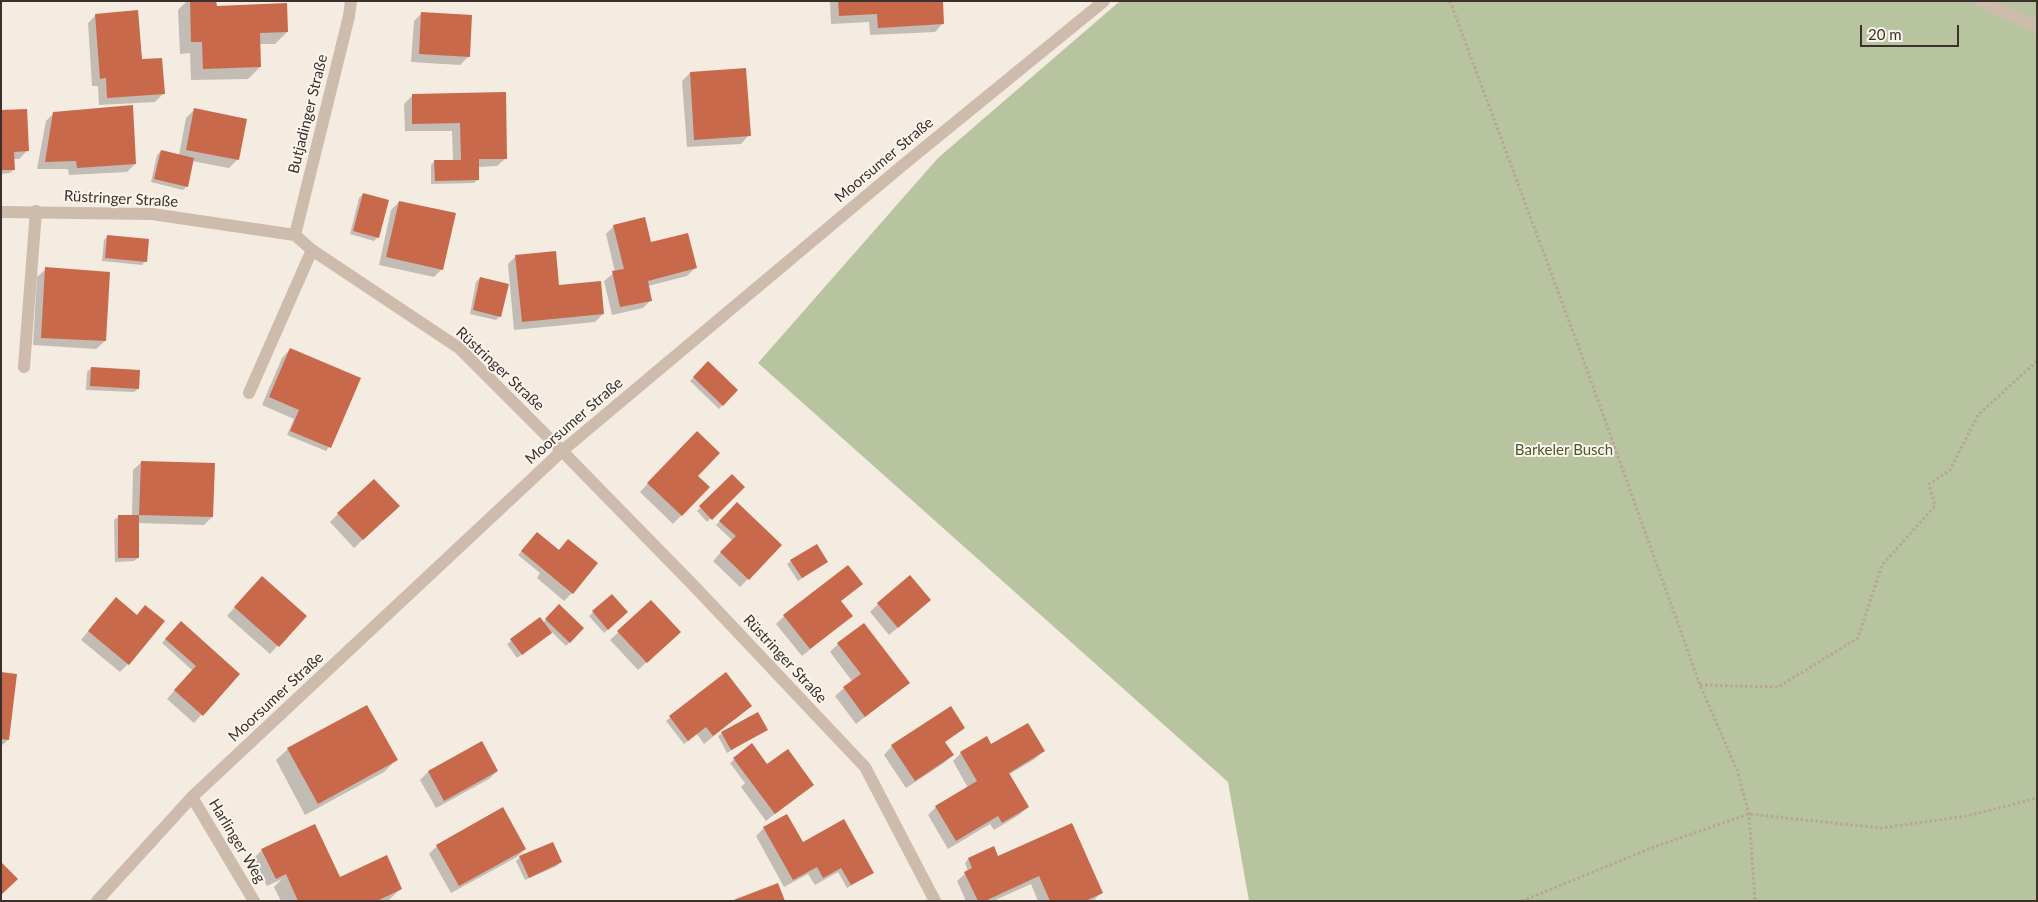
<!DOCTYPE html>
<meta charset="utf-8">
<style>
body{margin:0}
#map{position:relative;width:2038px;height:902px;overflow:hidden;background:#f4ebe1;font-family:Lato,sans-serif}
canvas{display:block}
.frame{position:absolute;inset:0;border:2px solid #3b302b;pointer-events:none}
.scale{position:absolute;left:1860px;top:25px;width:99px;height:22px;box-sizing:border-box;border:2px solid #3b302b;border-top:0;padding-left:6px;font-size:15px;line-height:18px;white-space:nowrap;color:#3b302b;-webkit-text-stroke:4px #fbf5ee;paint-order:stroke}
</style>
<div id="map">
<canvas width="2038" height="902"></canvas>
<div class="frame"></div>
<div class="scale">20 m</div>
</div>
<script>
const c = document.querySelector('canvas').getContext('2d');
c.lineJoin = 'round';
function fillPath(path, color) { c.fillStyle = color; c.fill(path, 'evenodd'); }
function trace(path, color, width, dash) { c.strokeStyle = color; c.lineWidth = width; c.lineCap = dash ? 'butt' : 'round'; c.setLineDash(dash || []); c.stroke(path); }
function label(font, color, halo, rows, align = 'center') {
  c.font = font + ' Lato,sans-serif'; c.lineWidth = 4; c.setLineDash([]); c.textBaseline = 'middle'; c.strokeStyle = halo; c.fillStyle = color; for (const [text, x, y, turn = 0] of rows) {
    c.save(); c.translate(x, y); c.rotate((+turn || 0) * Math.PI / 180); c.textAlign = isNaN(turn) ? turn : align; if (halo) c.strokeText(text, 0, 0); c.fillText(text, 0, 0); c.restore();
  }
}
const green = new Path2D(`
 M1120 1H2037V901H1249L1228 782 758 363 938 158Z`);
const shadow = new Path2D(`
 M187 1H215V7L287 32 275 44H259L260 67 248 79 191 80 190 53 180 54 178 10Z
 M830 1H942L943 23 935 32 870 35 869 22 831 24Z
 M422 13 468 57 460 65 411 62 414 21Z
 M96 15 141 60 163 94 155 102 99 105 98 86H92L88 23Z
 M690 73 749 135 741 144 687 147 682 81Z
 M504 94 506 158 497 166 478 167V179L474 183 431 184V165L435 161H453L452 131H405L404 104 412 96Z
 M195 109 246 120 237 160 229 168 192 161 186 187 183 190 151 182 157 155 161 151 179 155 186 118Z
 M1 111 27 151 19 159H13L14 169 10 173 1 174Z
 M54 113 135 164 127 172 69 175 68 169H37L46 121Z
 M363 194 378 237 374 241 350 234 359 198Z
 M399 202 442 269 434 277 379 265 391 210Z
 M614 226 650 244 695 268 687 276 648 286 651 300 643 308 612 315 604 281 615 272 606 234Z
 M108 236 145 261 142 265 102 261 104 240Z
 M516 256 558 286 603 314 595 322 514 330 508 264Z
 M46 269 105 341 96 349 33 345 37 277Z
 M480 278 500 316 496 320 470 314 476 282Z
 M290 349 359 379 329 447 326 451 287 435 294 419 262 405 282 358Z
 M708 363 737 390 719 409 690 381Z
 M91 368 138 389 134 392 86 390 87 372Z
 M689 440 696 476 709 487 673 524 640 492Z
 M142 462 212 517 204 525 138 523V558L134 561 115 562 114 520 118 517 132 516 133 470Z
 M732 476 743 487 707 522 697 511Z
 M737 504 748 579 740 587 713 561 732 540 716 525Z
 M338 514H390L354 548 330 522Z
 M533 538 558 551 572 593 564 601 537 578 540 573 518 555Z
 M791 561 827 562 798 581 787 564Z
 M254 585 305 616 270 654 227 616Z
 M612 596 627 612 604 633 589 616Z
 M839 601 851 616 802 656 776 624 784 616Z
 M651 602 671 640 638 670 610 640Z
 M878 604 921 608 889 635 870 612Z
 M559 606 583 628 566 646 552 632 517 658 507 644 540 619 543 623Z
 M108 607 136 616 145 607 128 664 120 672 81 640Z
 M181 623 238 674 194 723 167 699 192 670 162 643Z
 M838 644 908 683 856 724 835 696 852 681 830 652Z
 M1 673 8 740 1 746Z
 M726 674 751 706 704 744 697 734 684 744 666 721Z
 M964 728 944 742 952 755 944 763 906 788 884 755 892 746Z
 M766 730 727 753 718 736 722 733Z
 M986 738 991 746 1043 751 1035 759 1008 775 1028 807 1019 815 994 830 990 824 948 849 928 815 936 807 968 788 953 761 961 753Z
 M481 743 497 771 489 779 436 808 420 780 428 772Z
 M752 745 766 764 812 784 766 821 741 787 745 783 730 763Z
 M288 749 396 760 384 772 305 815 276 760Z
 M764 828 872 873 847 888 838 872 815 885 808 874 784 887 756 836Z
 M437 846 525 849 517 857 451 893 429 854Z
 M993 848 997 856 1101 893 1093 901H1038L1031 884 993 901H966L957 881 968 871 965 863 968 859Z
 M262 850 339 879 401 888 388 901H281L274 887 282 879 267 886 254 858Z
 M520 857 560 862 557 866 525 880 516 861Z`);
const building = new Path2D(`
 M190 1H216L217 6 287 3 288 32 260 33 261 67 203 69 202 42H191Z
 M838 1H943L944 24 878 28 877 14 839 16Z
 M138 10 142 59 162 58 165 94 107 98 106 78 100 79 95 14Z
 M421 12 472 15 470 57 419 54Z
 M746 68 751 136 694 140 690 72Z
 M506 92 507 159H479V180L435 181 434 160H461L460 123 412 124V94Z
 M133 105 136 164 77 168 76 161 45 162 53 112Z
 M194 108 247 119 239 160 186 150Z
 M27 109 29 151 14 152 15 170H1V110Z
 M161 150 194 158 188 187 154 179Z
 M363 193 389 200 379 238 353 231Z
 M399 201 456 213 443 270 386 257Z
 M645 217 651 242 688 233 697 268 648 281 652 301 620 307 612 271 624 269 613 225Z
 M107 235 149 239 147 262 105 258Z
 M556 251 559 285 601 281 604 314 522 322 515 255Z
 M45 267 110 272 106 341 41 338Z
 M480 277 509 284 501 317 473 310Z
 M290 348 361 378 331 448 290 431 299 410 269 397Z
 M708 361 738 390 723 406 693 377Z
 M91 367 140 370 139 389 90 386Z
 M697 431 720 453 698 476 710 487 682 516 647 483Z
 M141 461 215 463 213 517 139 515V558H118V515H139Z
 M732 474 745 487 712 520 699 506Z
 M374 479 400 506 363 540 337 513Z
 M737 502 782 545 749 580 720 552 736 536 719 521Z
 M537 532 559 550 568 539 598 563 573 594 521 551Z
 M817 544 828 562 802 578 790 560Z
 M848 565 863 584 841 601 853 616 810 649 783 615Z
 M910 575 931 600 898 628 877 603Z
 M262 576 307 616 279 647 234 607Z
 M612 594 628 612 608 630 592 611Z
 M116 597 137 615 145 605 165 621 129 665 88 631Z
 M651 600 681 632 647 663 617 631Z
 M559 604 584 628 570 643 545 619Z
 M540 617 552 633 522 655 510 639Z
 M181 621 240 674 203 716 174 690 196 666 165 639Z
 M864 623 910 683 865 717 843 687 861 674 837 643Z
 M1 672 17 674 9 740 1 739Z
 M726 672 752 706 713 736 706 727 688 741 669 716Z
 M367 705 398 760 318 804 287 748Z
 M951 706 965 728 945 742 954 755 915 781 891 745Z
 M758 712 768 730 731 750 721 732Z
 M1028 723 1045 751 1009 773 1029 807 1002 823 998 816 956 841 935 806 977 781 960 752 987 736 991 744Z
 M482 741 498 771 444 801 428 771Z
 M752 743 767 764 788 749 814 785 775 814 733 758Z
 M503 807 526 849 459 886 436 845Z
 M787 814 803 842 844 819 874 873 851 885 841 868 823 878 817 867 793 880 763 827Z
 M1072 823 1103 893 1085 901H1050L1039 876 985 901H978L964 872 972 868 968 858 994 846 998 856Z
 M315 824 340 877 387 855 402 889 377 901H298L286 874 276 879 261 849Z
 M553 842 562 862 529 878 519 856Z
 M1 862 18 879 1 895Z
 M778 883 785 901H731Z`);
const path = new Path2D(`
 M1450 1 1582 356 1700 685 1737 770 1749 814 1755 901
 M1700 685 1778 687 1858 638 1882 565 1935 506 1929 484 1950 470 1978 415 2037 361
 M1522 901 1654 847 1749 814 1881 828 1967 816 2037 798`);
const lane = new Path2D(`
 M24 367 36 211
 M249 393 312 250`);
const street = new Path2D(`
 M1980 1 2037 27
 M1 212 152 214 295 235 312 250 459 348 562 451 695 587 865 767 935 901
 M295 235 349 16 351 1
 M192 797 254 901
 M97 901 192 797 562 451 903 165 1104 1`);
const streetNames = [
 ["Butjadinger Straße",308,114,-76],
 ["Moorsumer Straße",884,160,-40],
 ["Rüstringer Straße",121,199,3],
 ["Rüstringer Straße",500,369,43],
 ["Moorsumer Straße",574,421,-41],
 ["Rüstringer Straße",785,659,47],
 ["Moorsumer Straße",276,697,-43],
 ["Harlinger Weg",237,841,59]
];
const parkNames = [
 ["Barkeler Busch",1564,450]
];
fillPath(green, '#b8c4a0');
fillPath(shadow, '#0003');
fillPath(building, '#c8694b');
trace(path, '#b9a596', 3, [2.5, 2.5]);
trace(lane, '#cdbbac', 12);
trace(street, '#cdbbac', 12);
label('15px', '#3b302b', '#fbf5ee', streetNames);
label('15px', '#4a5a2e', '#fbf5ee', parkNames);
</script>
